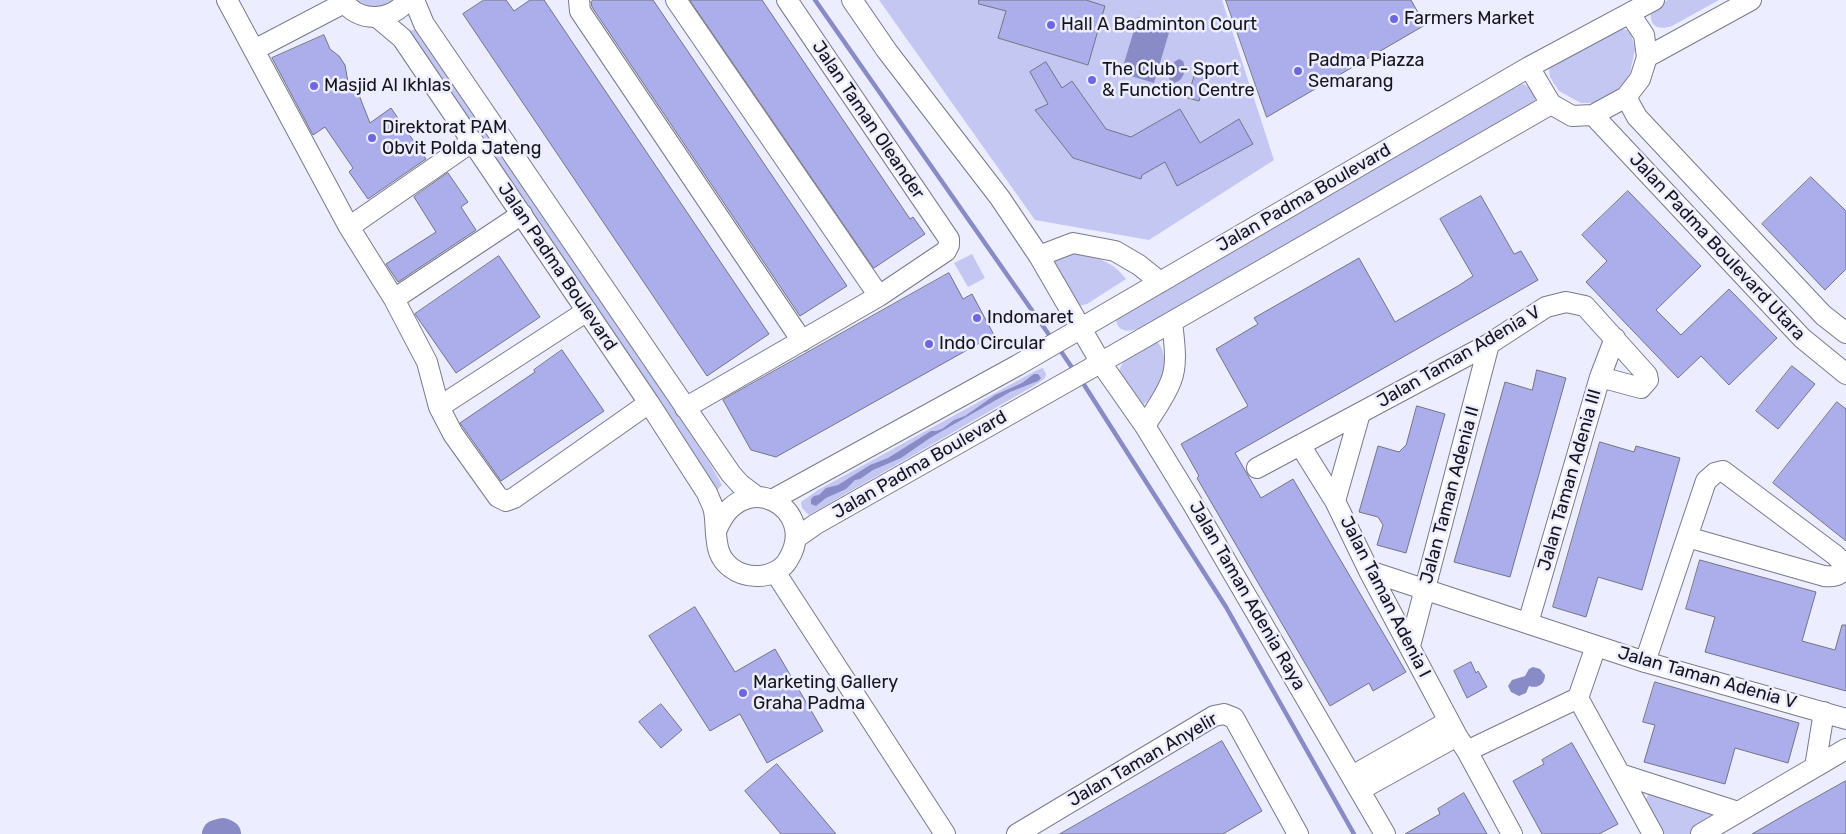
<!DOCTYPE html>
<style>
body{margin:0}
canvas{display:block;background:#ecedff}
</style>
<canvas width="1846" height="834"></canvas>
<script>
const c = document.querySelector('canvas').getContext('2d');
c.lineJoin = 'round';
function fillPath(path, color) { c.fillStyle = color; c.fill(path, 'evenodd'); }
function trace(path, color, width, dash) { c.strokeStyle = color; c.lineWidth = width; c.lineCap = dash ? 'butt' : 'round'; c.setLineDash(dash || []); c.stroke(path); }
function label(font, color, halo, rows, align = 'center') {
  c.font = font + ' Rubik,sans-serif'; c.lineWidth = 5; c.setLineDash([]); c.textBaseline = 'middle'; c.strokeStyle = halo; c.fillStyle = color; for (const [text, x, y, turn = 0] of rows) {
    c.save(); c.translate(x, y); c.rotate((+turn || 0) * Math.PI / 180); c.textAlign = isNaN(turn) ? turn : align; if (halo) c.strokeText(text, 0, 0); c.fillText(text, 0, 0); c.restore();
  }
}
const green = new Path2D(`
 M354 0H398L373 10Z
 M879 0H1222L1274 160 1149 240 1035 220Z
 M1668 0H1719L1672 26C1660 30 1649 28 1651 12L1658 5Z
 M416 29 583 272 711 465 722 485 717 490 712 488 409 35V31Z
 M1621 29 1628 30 1631 34 1635 49 1630 73 1621 90 1596 103H1581L1559 91 1550 77 1549 70 1551 67Z
 M1522 84C1531 86 1536 93 1535 103L1523 112 1140 328C1127 333 1115 332 1116 315L1126 305Z
 M972 254 985 278 968 287 954 263Z
 M1076 254C1096 257 1113 261 1126 279L1087 304 1079 306 1046 265 1063 256Z
 M1155 338C1157 341 1160 345 1162 349 1169 368 1157 396 1140 407L1119 373C1122 355 1142 347 1155 338Z
 M1043 368 1046 374 1045 378 1037 384 809 515 802 508 801 502 818 490 1037 370Z
 M1650 791 1715 809 1718 817 1691 834H1664L1646 799Z`);
const water = new Path2D(`
 M1138 17 1171 26 1154 83 1121 73Z
 M1179 59 1183 61C1187 71 1183 83 1171 83L1169 78 1174 72V62Z
 M1034 374H1038L1041 378 1038 381 1010 392 930 438 901 458 873 470 860 479 855 480 846 489 826 498 816 506 811 504V499L814 496 819 495 826 488 838 485 870 465 888 458 931 431H936L942 429 954 420 965 416 995 395 1022 383Z
 M1533 667 1540 669 1545 675C1545 684 1538 689 1529 686L1526 693 1519 696 1511 692 1508 686 1512 680 1525 676 1529 669Z`);
const stream = new Path2D(`
 M815 0 1052 339
 M1058 347 1075 372
 M1081 380 1226 607 1354 834`);
const river = new Path2D(`
 M216 834 223 832 227 834`);
const building = new Path2D(`
 M484 0H506L514 11 530 0H544L769 334 707 376 463 14Z
 M594 0H653L847 286 800 316 592 7 591 2Z
 M690 0H762L910 219 913 217 925 234 874 268Z
 M979 0H1086L1105 6 1088 65 998 38 1006 11 979 4Z
 M1226 0H1411L1425 25 1267 117Z
 M324 35 330 49 339 56 345 65 349 88 355 85 370 123 391 108 426 159 368 199 349 172 353 168 325 127 313 135 272 58Z
 M1046 62 1062 88 1072 81 1106 129 1131 137 1180 109 1200 143 1239 119 1253 144 1177 186 1165 162 1142 175 1141 179 1073 158 1035 110 1048 104 1030 72Z
 M1198 64 1209 68 1199 101 1188 98Z
 M448 173 468 202 461 207 476 230 398 282 386 264 436 232 414 197Z
 M1811 177 1846 211V269L1825 290 1762 224Z
 M1628 191 1701 266 1656 310 1681 335 1729 289 1777 338 1729 385 1701 356 1678 378 1586 282 1607 261 1582 235Z
 M1481 196 1514 254 1521 251 1538 280 1235 453 1261 498 1293 479 1406 672 1373 691 1369 683 1330 706 1197 478 1199 476 1181 444 1248 406 1216 349 1258 324 1254 318 1359 258 1395 322 1458 286 1473 276 1440 219Z
 M499 256 540 317 456 373 415 314Z
 M949 273 963 299 972 294 994 335 776 457 751 450 723 400Z
 M562 350 604 411 501 481 460 423 535 372 534 370Z
 M1792 366 1815 384 1778 429 1756 411Z
 M1537 370 1566 378 1510 577 1454 562 1505 382 1532 390Z
 M1837 402 1846 409V541L1773 483Z
 M1417 406 1445 414 1406 553 1377 545 1383 525 1378 517 1359 512 1378 446 1399 452 1406 445Z
 M1600 442 1634 452 1636 446 1680 458 1642 590 1598 577 1586 617 1553 607Z
 M1700 560 1816 592 1802 641 1835 650 1842 625H1846V691L1705 652 1715 617 1686 609Z
 M695 607 735 672 775 649 823 731 767 763 740 714 710 731 649 636Z
 M1471 662 1476 673 1478 671 1487 687 1467 698 1454 671Z
 M1655 682 1799 723 1788 763 1735 748 1725 784 1644 762 1655 725 1643 722Z
 M661 704 682 730 661 748 639 722Z
 M1222 741 1262 811 1223 834H1060Z
 M1572 743 1618 824 1599 834H1542L1513 781 1544 764 1542 760Z
 M777 764 836 834H781L745 791Z
 M1846 781V834H1752L1797 808Z
 M1464 793 1487 834H1405L1440 814 1438 809Z`);
const minor = new Path2D(`
 M227 0 349 227 394 299 427 362 439 407 453 434 498 497 506 501 514 498 649 403
 M343 0C357 23 392 22 407 0
 M414 0 424 24 731 474 740 484 757 497
 M579 0 580 11 802 341
 M676 0 879 296
 M852 0 887 51 1000 198 1039 256 1101 363 1145 426 1191 501 1385 834
 M377 17 402 38 649 403 707 493C709 499 713 505 714 511 716 521 715 531 717 542 719 564 738 577 759 576 770 576 783 569 788 560 820 509 743 465 717 529
 M254 50 344 3
 M1647 57 1751 0
 M1529 67 1551 104 1572 116 1593 115 1626 97 1640 79 1647 57 1644 35 1630 14
 M1626 97 1637 117 1823 315 1846 333
 M1593 115 1802 338 1846 374
 M349 227 473 141
 M1039 256 1073 243 1115 251 1139 265 1154 277 1159 283
 M394 299 522 214
 M439 407 587 311
 M685 408 879 296 946 251 949 245V239L787 0
 M1145 426C1154 411 1165 397 1171 381 1178 364 1174 340 1172 322
 M1300 445 1335 501 1369 571 1457 736 1467 751 1512 834
 M1257 468 1489 344 1546 307 1566 302 1585 306 1647 375 1648 380 1641 388 1600 377
 M772 500 1018 365 1529 67 1654 0
 M1335 501 1360 413
 M796 538 816 524 1100 363 1551 104
 M1369 571 1645 662 1846 719
 M775 572 945 834
 M1528 623 1600 377 1615 338
 M1410 646 1489 344
 M1645 662 1706 481 1715 473 1723 471 1835 555 1842 562 1844 569C1839 576 1833 577 1824 576L1687 537
 M1578 698 1653 834
 M1467 751 1578 698 1596 646
 M1815 767 1824 712
 M1620 774 1738 812
 M1352 776 1449 721
 M1360 790 1457 736
 M1017 834 1214 716 1224 714 1234 718 1298 834
 M1701 834 1846 749`);
const markers = [
 [1394,19,5,"#6f67e1"],
 [1051,25,5,"#6f67e1"],
 [1298,71,5,"#6f67e1"],
 [1092,80,5,"#6f67e1"],
 [314,86,5,"#6f67e1"],
 [372,138,5,"#6f67e1"],
 [977,318,5,"#6f67e1"],
 [929,344,5,"#6f67e1"],
 [743,693,5,"#6f67e1"]
];
const poiNames = [
 ["Farmers Market",1404,19],
 ["Hall A Badminton Court",1061,25],
 ["Padma Piazza",1308,61],
 ["Semarang",1308,82],
 ["The Club - Sport",1102,70],
 ["& Function Centre",1102,91],
 ["Masjid Al Ikhlas",324,86],
 ["Direktorat PAM",382,128],
 ["Obvit Polda Jateng",382,149],
 ["Indomaret",987,318],
 ["Indo Circular",939,344],
 ["Marketing Gallery",753,683],
 ["Graha Padma",753,704]
];
const streetNames = [
 ["Jalan Taman Oleander",868,120,56],
 ["Jalan Padma Boulevard",1304,198,-30],
 ["Jalan Padma Boulevard Utara",1717,247,47],
 ["Jalan Padma Boulevard",557,267,56],
 ["Jalan Taman Adenia V",1459,357,-30],
 ["Jalan Padma Boulevard",920,465,-30],
 ["Jalan Taman Adenia III",1570,480,-74],
 ["Jalan Taman Adenia II",1450,495,-75],
 ["Jalan Taman Adenia Raya",1247,596,60],
 ["Jalan Taman Adenia I",1385,597,63],
 ["Jalan Taman Adenia V",1707,678,16],
 ["Jalan Taman Anyelir",1143,760,-30]
];
fillPath(green, '#c5c7f3');
fillPath(water, '#898bc6');
trace(stream, '#898bc6', 4.5);
trace(river, '#898bc6', 28);
fillPath(building, '#abaeeb');
trace(building, '#737484', 1);
trace(minor, '#787989', 22);
trace(minor, '#fff', 20);
for (const [x, y, r, color] of markers) { const dot = new Path2D(); dot.arc(x, y, r, 0, 2 * Math.PI); c.fillStyle = color; c.fill(dot); trace(dot, '#ecedff', 2); }
label('18px', '#14141a', '#ecedff', poiNames, 'left');
label('18px', '#14141a', '#ecedff', streetNames);
</script>
